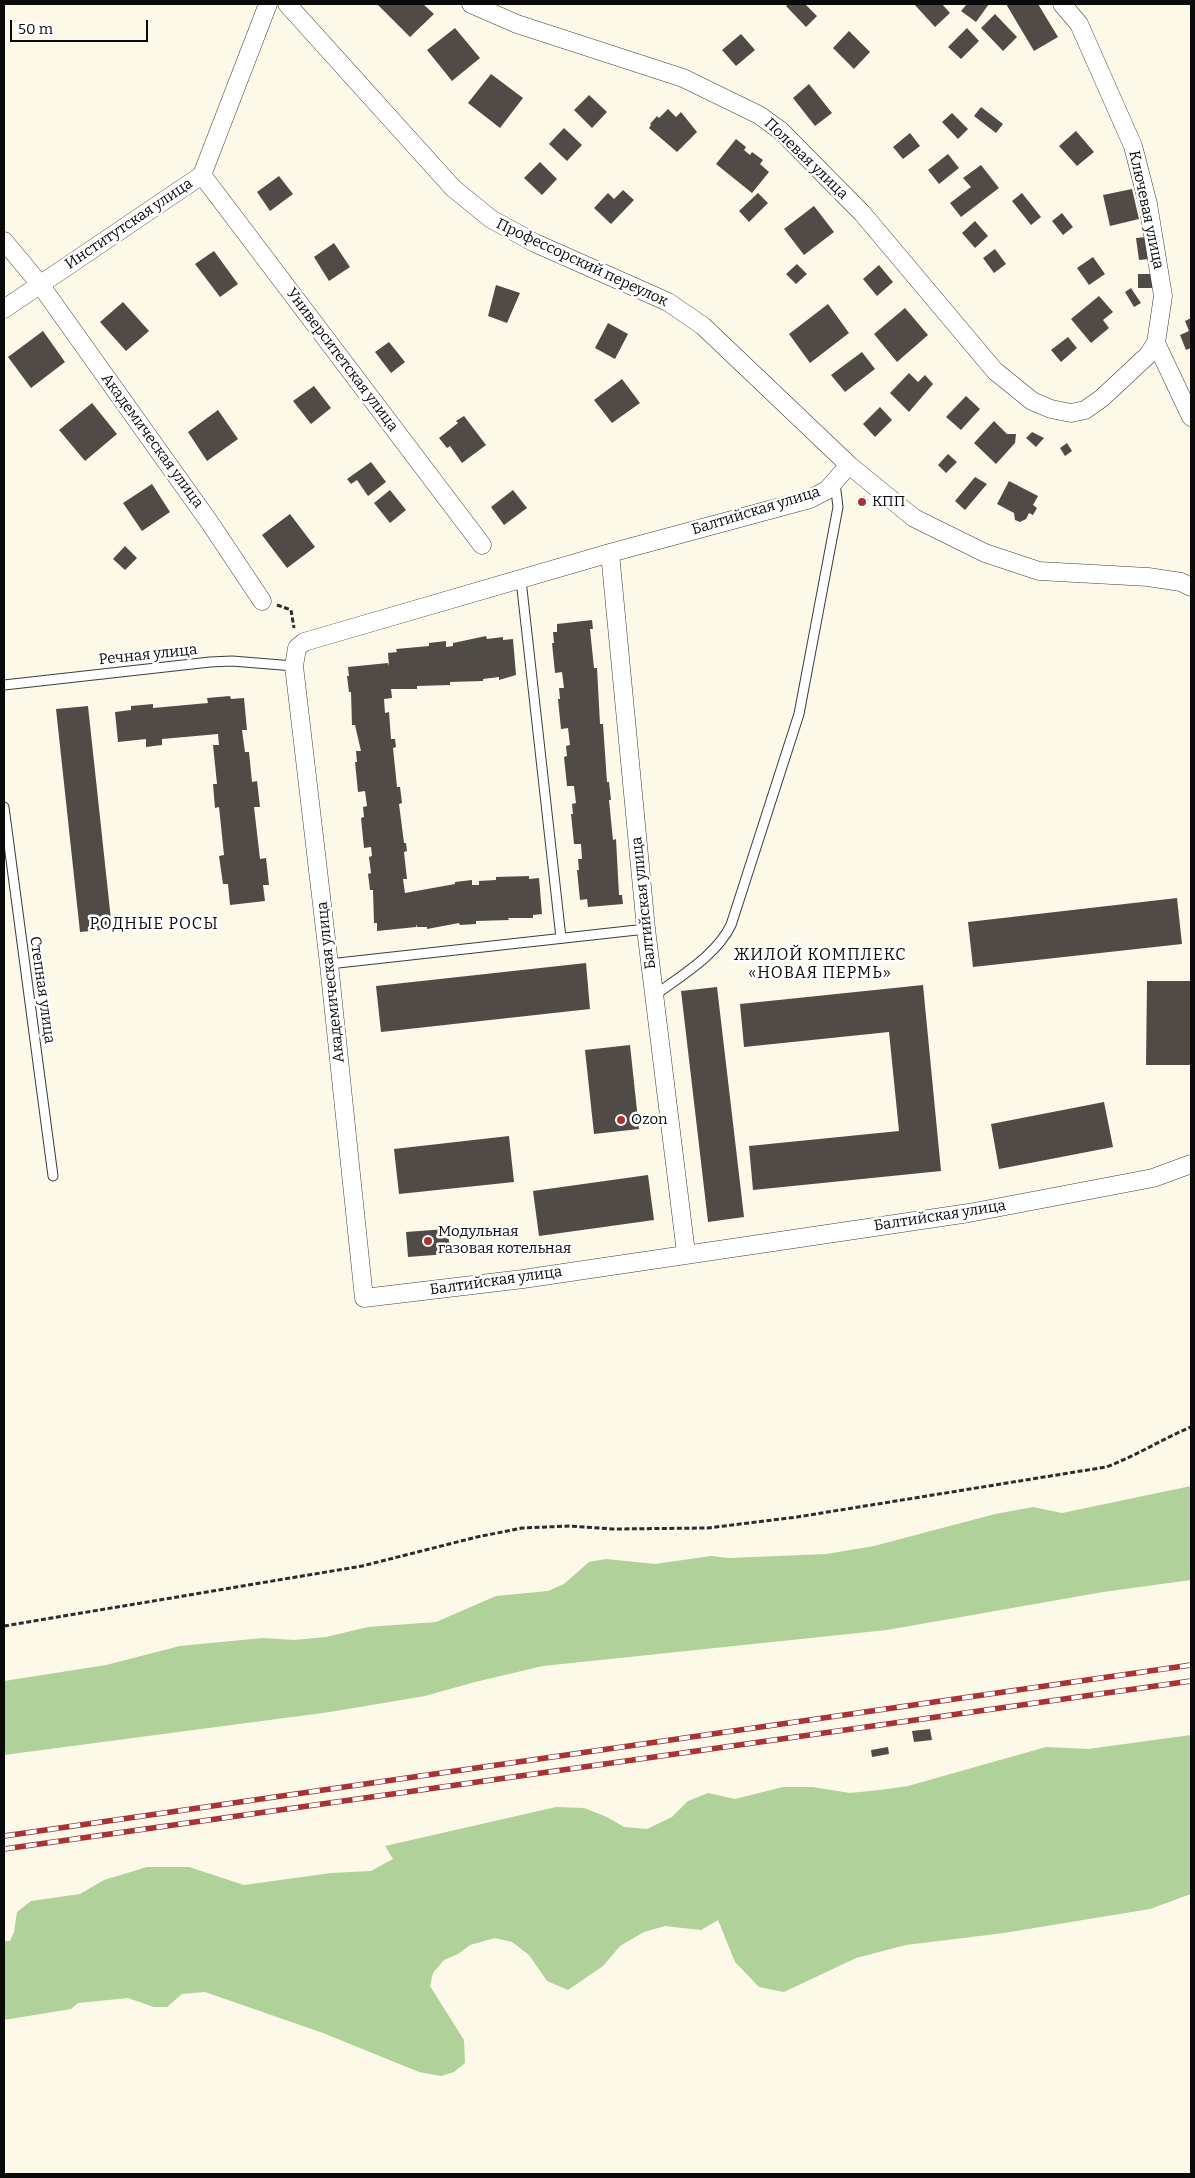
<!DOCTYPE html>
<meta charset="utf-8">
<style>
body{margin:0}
#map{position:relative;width:1195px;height:2178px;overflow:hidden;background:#fcf9e9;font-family:Bitter,serif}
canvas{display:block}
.frame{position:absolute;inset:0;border:5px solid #0a0a0a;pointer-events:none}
.scale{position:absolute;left:10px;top:20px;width:138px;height:22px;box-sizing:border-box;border:2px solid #0a0a0a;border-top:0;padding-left:6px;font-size:15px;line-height:18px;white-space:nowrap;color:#0a0a0a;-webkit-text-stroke:4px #fff;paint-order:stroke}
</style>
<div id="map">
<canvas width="1195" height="2178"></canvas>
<div class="frame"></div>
<div class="scale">50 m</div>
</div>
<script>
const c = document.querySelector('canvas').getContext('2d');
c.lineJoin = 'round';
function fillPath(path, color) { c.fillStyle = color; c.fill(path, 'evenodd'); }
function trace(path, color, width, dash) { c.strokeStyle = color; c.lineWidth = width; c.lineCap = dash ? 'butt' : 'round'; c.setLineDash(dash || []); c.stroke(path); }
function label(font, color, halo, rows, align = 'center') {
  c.font = font + ' Bitter,serif'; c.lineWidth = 5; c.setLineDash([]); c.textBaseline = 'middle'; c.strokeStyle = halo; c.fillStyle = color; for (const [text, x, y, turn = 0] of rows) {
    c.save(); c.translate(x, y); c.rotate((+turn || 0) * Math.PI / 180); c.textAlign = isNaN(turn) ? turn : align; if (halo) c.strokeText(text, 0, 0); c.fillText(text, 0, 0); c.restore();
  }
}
const forest = new Path2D(`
 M1191 1486V1580L1103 1592 887 1630 543 1666 475 1682 425 1696 330 1712 4 1755V1681L106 1665 180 1646 263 1638 294 1640 326 1637 368 1627 436 1622 496 1596 548 1591 564 1584 589 1562 606 1559 655 1564 711 1556 729 1558 826 1554 874 1546 995 1514 1033 1507 1062 1513Z
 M1191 1735V1894L1150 1909 1004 1933 906 1945 856 1958 784 1992 759 1987 735 1962 718 1920 701 1930 665 1926 644 1932 620 1946 603 1966 568 1990 547 1981 529 1955 512 1942 495 1938 470 1945 458 1954 444 1960 433 1973 430 1986 464 2040 465 2063 454 2072 441 2076 419 2072 323 2033 205 1992 182 1994 167 2007H154L128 1998 78 2003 71 2009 4 2020V1941H10L14 1932 17 1912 31 1901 80 1894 104 1880 147 1867H189L244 1885 331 1873 371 1871 393 1859 385 1846 556 1807 584 1808 607 1817 624 1827 647 1829 672 1817 688 1801 708 1793 735 1799 783 1787H812L850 1793 880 1790 908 1786 1046 1747 1088 1749Z`);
const building = new Path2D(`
 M377 4H423L434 14 410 37Z
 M789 4H805L817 16 806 27 786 6Z
 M914 4H942L950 13 935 27Z
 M967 4H989L976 22 961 11Z
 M1006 4H1038L1058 37 1034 51Z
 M995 14 1017 37 1003 51 981 28Z
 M455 28 480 58 452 81 427 50Z
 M967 28 979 41 961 59 948 47Z
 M849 31 870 52 854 69 833 48Z
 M741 34 755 50 736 66 722 50Z
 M491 74 523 98 500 128 468 103Z
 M809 84 832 113 815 126 793 98Z
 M589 95 607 112 592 128 574 110Z
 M981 107 1003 124 996 133 974 116Z
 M668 109 676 117 681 112 697 132 677 152 649 128 651 125 650 124 657 116 659 118Z
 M952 113 968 129 958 139 942 122Z
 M564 128 582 145 567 161 549 144Z
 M1076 131 1094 152 1077 166 1059 146Z
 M910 133 920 146 903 159 893 147Z
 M736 139 746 147 744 150 750 155 752 152 763 160 760 164 769 172 752 193 716 164Z
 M948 154 959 168 939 184 928 170Z
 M540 162 557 179 542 195 524 178Z
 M981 165 999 188 961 217 950 203 971 187 963 178Z
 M279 176 293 194 270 211 257 192Z
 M1132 189 1139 219 1110 226 1103 195Z
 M623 190 634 200 611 224 594 208 608 193 614 199Z
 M758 193 768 203 749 222 739 211Z
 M1022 193 1041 217 1031 225 1012 201Z
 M814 206 834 232 804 255 784 229Z
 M1062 213 1073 227 1063 235 1052 221Z
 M975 221 988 236 975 248 962 233Z
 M1147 237 1149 259 1139 260 1136 238Z
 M334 243 350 267 329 281 314 257Z
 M995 249 1006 264 994 273 983 258Z
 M214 251 238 284 220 297 195 264Z
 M1093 257 1105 274 1089 285 1077 268Z
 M797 264 807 274 796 284 786 274Z
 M879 265 893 282 877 296 863 279Z
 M1138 274H1152V288H1138Z
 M496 285 520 293 507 323 488 316Z
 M1131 288 1141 303 1134 307 1125 292Z
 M1099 296 1113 312 1103 320 1109 328 1091 343 1071 319Z
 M123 302 149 331 126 351 100 322Z
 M828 304 849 333 810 363 789 334Z
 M905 308 928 335 897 362 874 334Z
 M1191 318V348L1186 350 1180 335 1189 331 1185 321Z
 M608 323 628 334 615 359 595 348Z
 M43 331 65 362 31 388 8 357Z
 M1068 337 1077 348 1061 362 1051 350Z
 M389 342 405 362 391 373 375 352Z
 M862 352 875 369 845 392 831 375Z
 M909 373 918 382 925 375 933 384 909 412 890 393Z
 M622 379 640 403 612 423 594 400Z
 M314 386 331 408 311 424 293 401Z
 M966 396 980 409 961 430 946 417Z
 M92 403 117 434 85 461 59 430Z
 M880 407 892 420 875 437 863 424Z
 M218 410 238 439 207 461 188 432Z
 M464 416 486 445 462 463 450 446 447 448 439 438 458 423 456 421Z
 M994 421 1007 434H1016L1015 443 996 464 974 443Z
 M1032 432 1044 438 1036 447 1026 438Z
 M1067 443 1072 451 1065 456 1060 448Z
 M948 454 957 462 946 473 938 465Z
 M371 462 386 482 368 496 357 480 351 484 347 479Z
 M975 477 987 484 965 510 955 501Z
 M1009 481 1038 496 1033 505 1037 508 1033 515 1029 513 1026 519 1020 522 1015 520 1014 513 997 504Z
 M152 484 170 512 142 531 123 503Z
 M390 490 406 510 390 523 374 503Z
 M513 490 527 508 504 525 491 507Z
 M864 496 868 500 861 508 856 504Z
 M290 514 315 547 287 568 262 535Z
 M125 546 137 558 125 570 113 559Z
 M592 620 593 629H590L594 668H597L600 724H603L607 782H609L611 800H609L613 840 616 839 619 895H622L623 904 588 907 587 899 580 900 577 870H579L578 859H582L581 844H574L571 814H573L572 804 576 803 574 786H567L564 757 567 756 566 746 570 745 568 728 561 729 558 699H560L559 688H564L562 672 555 673 552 643H554L553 632H557V624Z
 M486 636 487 639 503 637V640L513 639 516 675 499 680V677L483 679V681L450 682V685L417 686V689H391L392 698 384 699 385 713 389 712 391 739H395L396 747 393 748 397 787H400L402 803 399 804 404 843H406L407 851 404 852 407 879H403L405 893 455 884V882L472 880V885H479V881L496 880V877L529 876V879L539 878 542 914 533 915V918H508L509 920 476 921V924L460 925 459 923 427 929V927H417L416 924V927L377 931V923H374L373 890H370L368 874 371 873 369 857 372 856 371 847 364 848 361 818 364 817 363 807 367 806 365 791 358 792 355 762H357L356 751H361L355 725H352L351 692H349L347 676H349L348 667 388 663 389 666 388 653 397 652 396 649 429 646V643L446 641V647L453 646V643Z
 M230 696 231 699 244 698 247 730H242L245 752H249L252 782 257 781 260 807H254L260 859 266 858 269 885H263L265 901 230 905 228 884H223L219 856 224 855 219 807 215 808 213 784H217L213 745H219L218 734 162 739V745L146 747V739L118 742 115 712 131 710V706L153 704V708L208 703 207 698Z
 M88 706 112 929 80 932 56 709Z
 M1177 898 1182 944 973 967 968 922Z
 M586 963 590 1009 381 1032 376 986Z
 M1147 981H1191V1065H1146Z
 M923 985 941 1171 753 1190 749 1146 899 1131 889 1032 744 1047 740 1004Z
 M717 987 744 1217 708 1222 681 991Z
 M630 1045 639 1129 594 1134 585 1050Z
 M1104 1102 1113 1147 999 1169 991 1124Z
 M509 1136 514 1182 399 1194 394 1149Z
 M648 1175 654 1220 539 1236 533 1191Z
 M446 1229 450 1245 447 1246 448 1254 408 1257 406 1232Z
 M930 1729 932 1740 914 1742 912 1731Z
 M888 1747 889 1754 872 1757 871 1750Z`);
const path = new Path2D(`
 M277 605 291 610 294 628
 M4 1626 362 1566 477 1537 522 1528 570 1526 613 1529 708 1528 797 1517 1106 1467C1136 1456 1162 1439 1191 1427`);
const service = new Path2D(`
 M521 580 561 938
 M4 685 210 662 232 661 294 666
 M4 807 53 1176
 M329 964 646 929
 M654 996C680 976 716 956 731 925L799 714 838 507 835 483`);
const minor = new Path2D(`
 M287 4 453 188 491 219 535 243 668 302 703 326 849 465 914 518 985 553 1039 571 1148 577 1181 582 1191 587
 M471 4 517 24 683 78 759 115 781 131 862 213 995 371 1032 401 1051 409 1071 413 1085 410 1102 398 1148 355 1156 343 1163 296 1148 204 1133 146 1079 24 1062 4
 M202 175 482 545
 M4 241 39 283 210 523 262 601
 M4 309 202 175 268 4
 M1156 343 1191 417
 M849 465 827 490 810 499 610 553 304 642 297 648 294 666 329 964 364 1298 523 1279 969 1213 1153 1178 1191 1164
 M610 553 646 929 686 1253`);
const rail = new Path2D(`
 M4 1836 1191 1665
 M4 1849 1191 1681`);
const markers = [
 [862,502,5,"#a83336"],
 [621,1120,5,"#a83336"],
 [428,1241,5,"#a83336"]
];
const streetNames = [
 ["Полевая улица",806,159,44],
 ["Ключевая улица",1146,210,78],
 ["Институтская улица",129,224,-34],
 ["Профессорский переулок",582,263,25],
 ["Университетская улица",342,360,53],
 ["Академическая улица",152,441,54],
 ["Балтийская улица",756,511,-17],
 ["Речная улица",148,655,-6],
 ["Балтийская улица",644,903,-96],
 ["Академическая улица",331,982,-96],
 ["Степная улица",42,990,82],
 ["Балтийская улица",940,1216,-9],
 ["Балтийская улица",496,1281,-8]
];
const poiNames = [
 ["КПП",872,502],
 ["Ozon",631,1120],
 ["Модульная",438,1232],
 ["газовая котельная",438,1249]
];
const neighbourhoodNames = [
 ["РОДНЫЕ РОСЫ",154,925],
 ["ЖИЛОЙ КОМПЛЕКС",820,956],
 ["«НОВАЯ ПЕРМЬ»",820,974]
];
fillPath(forest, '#b0d199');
fillPath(building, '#514b47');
trace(service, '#3d3d3d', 11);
trace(minor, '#3d3d3d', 19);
trace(path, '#2c2c2c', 3, [5, 2.5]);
trace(service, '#fff', 9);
trace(minor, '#fff', 18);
trace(rail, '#a83336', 5.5);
trace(rail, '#fff', 4, [11]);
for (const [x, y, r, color] of markers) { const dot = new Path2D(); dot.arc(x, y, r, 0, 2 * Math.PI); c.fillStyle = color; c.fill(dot); trace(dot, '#fff', 2); }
label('15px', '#0a0a0a', '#fff', streetNames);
label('15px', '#0a0a0a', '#fff', poiNames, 'left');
c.letterSpacing = '1px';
label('16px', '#0a0a0a', '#fff', neighbourhoodNames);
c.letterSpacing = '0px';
</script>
